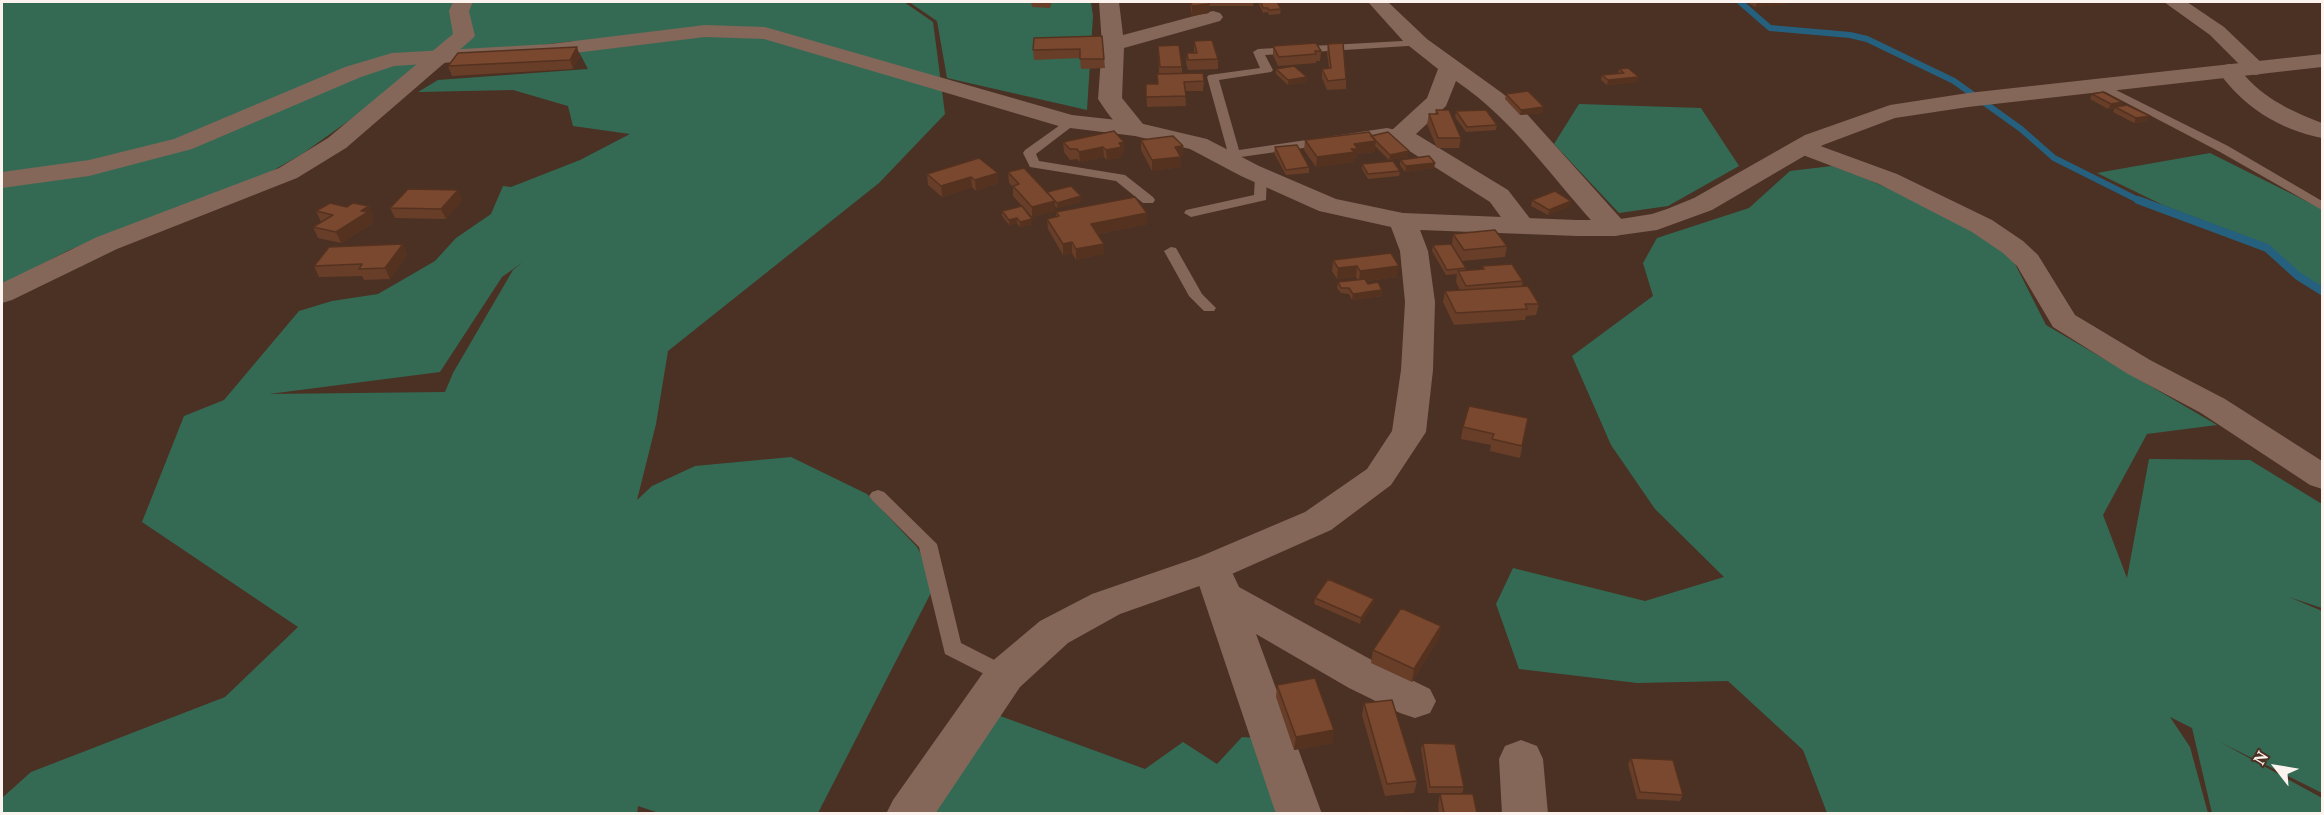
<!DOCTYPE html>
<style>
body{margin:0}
#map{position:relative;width:2324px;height:815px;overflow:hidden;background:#4a3124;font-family:"PT Serif",serif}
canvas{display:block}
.frame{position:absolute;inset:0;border:3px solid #fdf3ee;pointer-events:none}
.north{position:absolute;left:2246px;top:737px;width:60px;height:60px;-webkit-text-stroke:4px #4a3124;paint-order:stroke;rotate:301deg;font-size:16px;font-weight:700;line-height:24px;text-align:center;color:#fdf3ee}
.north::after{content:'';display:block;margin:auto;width:21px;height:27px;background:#fdf3ee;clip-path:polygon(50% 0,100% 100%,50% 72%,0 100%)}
</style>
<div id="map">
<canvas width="2324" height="815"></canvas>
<div class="frame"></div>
<div class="north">N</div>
</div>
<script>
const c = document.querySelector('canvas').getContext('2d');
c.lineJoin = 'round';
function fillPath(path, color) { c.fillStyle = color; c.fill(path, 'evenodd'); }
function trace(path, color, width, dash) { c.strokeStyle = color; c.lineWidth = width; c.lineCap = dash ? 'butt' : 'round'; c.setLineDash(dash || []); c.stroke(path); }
const green = new Path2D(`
 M2 2H904L933 22 945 114 879 183 668 351 656 424 637 500 652 486 695 466 791 457 867 494 917 547 937 581 818 813 662 814 638 806 637 814H2V798L31 772 225 697 298 627 142 522 184 416 224 400 299 311 332 301 378 294 435 261 456 238 491 214 503 186 511 187 580 160 630 134 573 126 568 106 513 90 418 92 438 80 588 69 573 41 437 58 302 154 265 175 69 250 2 285ZM523 262 513 270 453 373 445 392 269 394 440 372 502 277Z
 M909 2H1091L1093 16 1087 110 947 78 937 21Z
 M1579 104 1701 108 1739 166 1668 206 1619 213 1554 144Z
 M2210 153 2322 209V289L2295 270 2266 244 2165 206 2097 173Z
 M1832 166 1862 177 1946 213 2011 256 2046 325 2217 425 2147 434 2103 515 2127 578 2149 459 2250 460 2322 504V608L2289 597 2322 611V793L2220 742 2322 798V813H2212L2192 728 2170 717 2190 747 2208 813H1827L1803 750 1728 681 1637 683 1519 669 1496 604 1513 568 1645 601 1724 577 1655 509 1611 445 1572 356 1653 296 1643 263 1657 238 1749 208 1790 171Z
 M992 713 1145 769 1183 742 1217 764 1242 737 1257 738 1291 814H927Z`);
const streamFar1 = new Path2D(`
 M1740 2 1770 28 1850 35 1867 39 1954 81 2021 129 2054 158 2142 202`);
const stream = new Path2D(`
 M2138 200 2267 248 2298 276 2322 291`);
const lane = new Path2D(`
 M1104 2H1121L1116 5Z
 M1420 40 1424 41V45L1265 55 1273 70 1271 72 1219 80 1239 150 1387 128 1405 132 1407 135 1401 139 1387 136 1241 157 1243 164 1241 167H1233L1231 164 1207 77 1209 75 1260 68 1253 52 1258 49Z
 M2100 82 2228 146 2322 201V210L2220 152 2096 87 2094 85Z
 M1070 118 1076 122 1074 125 1036 154 1039 161 1125 175 1153 197 1155 200 1153 203H1143L1116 181 1030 167 1023 153 1025 150Z
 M1261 172 1267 176 1266 200 1191 217 1184 213 1186 210 1254 195 1255 176Z
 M1171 247 1176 248 1202 294 1216 308 1214 311H1204L1189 296 1164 251Z
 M878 490 884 492 937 544 961 643 1012 669 1015 675 1012 681 1005 683 998 681 945 654 919 547 872 500 869 496 872 492Z`);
const street = new Path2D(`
 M453 2H473L469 11 475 36 471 40 346 148 297 178 117 249 12 300 2 303V283L97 237 279 168 328 138 453 34 449 11Z
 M1099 2H1119L1123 35 1213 11 1220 13 1223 17 1220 21 1124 48 1122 98 1147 129 1144 134C1123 139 1109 115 1098 99L1102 44Z
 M1368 2H1388L1427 39 1502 93 1526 113 1624 222 1628 228 1624 234 1614 236 1604 234C1554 182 1517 122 1456 81L1446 106 1416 134 1508 190 1535 225 1531 231 1521 233 1511 231 1490 202 1392 140 1389 135 1392 130 1427 98 1438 69 1404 42Z
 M2164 2H2187L2224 27 2267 68 2264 73 2256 75 2248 73 2210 35Z
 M2229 64 2237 66C2259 96 2288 110 2322 123V138C2280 130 2242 106 2218 71L2221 66Z
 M1804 140 1897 174 1992 220 2023 241 2038 255 2075 315 2150 360 2225 399 2322 461V489L2310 485 2201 413 2128 374 2053 327 2017 266 2003 253 1972 232 1879 184 1795 152 1792 147 1795 142Z
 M1212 553 1225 557 1239 587 1379 664 1430 689 1436 701 1430 713 1415 718 1400 713 1349 688 1256 634 1322 814H1276L1193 567 1199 557Z
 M1521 740 1537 746 1543 759 1548 814H1502L1499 759 1505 746Z`);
const secondary = new Path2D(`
 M705 25 765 27 1072 115 1135 122 1207 139 1259 166 1336 199 1403 213 1577 220H1614L1652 214 1667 209 1694 198 1805 135 1890 105 1968 93 2322 54V67L1968 107 1895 118 1823 145 1712 210 1657 230 1614 236H1577L1420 230 1428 251 1435 302 1433 370 1426 432 1391 485 1331 530 1225 577 1120 614 1068 643 1020 687 935 814H886L893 800 990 663 1040 621 1092 594 1199 557 1305 512 1367 469 1392 431 1401 370 1405 302 1400 251 1391 227 1319 211 1241 176 1190 149 1135 136 1062 127 764 39 705 37 550 56 394 66 361 77 192 149 89 176 2 188V172L89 160 174 139 345 67 392 53 550 44Z`);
const wall = new Path2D(`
 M1031 2H1052L1050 8 1032 7Z
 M1190 2H1254L1253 6H1209V13L1192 16Z
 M1259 2H1277L1281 9 1280 14 1269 15 1268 12 1263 13 1259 4Z
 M1747 2H1788L1787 4 1755 7Z
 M1102 36 1105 68 1081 69 1080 58 1034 60 1033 50Z
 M1194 41 1218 59V69L1188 70 1186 63 1187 53H1194Z
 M1328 44 1346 79V89L1327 90 1322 78V69L1329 68 1327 53Z
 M1158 46 1182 67V73L1204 81 1203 91H1185L1186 106 1147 107 1146 84H1157V74H1159Z
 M1273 46 1321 51 1320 61H1316V63L1278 66 1273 55Z
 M580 56 573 69 452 76 448 66Z
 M1276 69 1307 77 1306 82 1288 85 1276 74Z
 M1619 69 1638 82 1607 85 1601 80 1602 75 1618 73Z
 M1506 94 1543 113 1520 115 1505 99Z
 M2092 94 2122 102 2120 106 2147 121 2134 123 2113 112 2115 108 2108 109 2090 99Z
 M1436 110 1461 138 1459 148H1437L1427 124 1429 114H1435Z
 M1456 111 1497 125 1496 130 1466 132 1455 117Z
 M1114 131 1124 152 1122 153V157L1107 160 1104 157 1080 162 1077 159 1070 160 1064 152 1063 142Z
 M1371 135 1408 157 1389 160 1375 146 1374 152 1357 154V159H1354V162L1316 167 1304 150 1305 140Z
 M1141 140 1183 146V156H1181V167L1152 171 1141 150Z
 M1275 147 1309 167V173L1286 175 1274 153Z
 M979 158 999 183 976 191 972 187 942 197 928 185 927 174Z
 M1400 160 1435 163 1434 168 1405 172 1400 165Z
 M1362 164 1400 171 1399 176 1368 179 1362 169Z
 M1008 172 1047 193 1081 202 1057 208 1055 206V211L1032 217 1013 196V187L1009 183Z
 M458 190 462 200 446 219 395 218 390 208Z
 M1532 200 1571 201 1570 206 1548 215 1531 206Z
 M369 206 373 217 371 218 373 223 341 243 318 238 313 227 321 222 316 211 347 207Z
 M1002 211 1032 225 1020 227 1017 223 1009 225 1002 216Z
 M1056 212 1147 224 1098 234 1104 254 1076 260 1072 253 1063 255 1048 229 1047 219 1056 217Z
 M1453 234 1507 246 1505 257 1462 261 1452 245Z
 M403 244 407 255 390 279 364 280 362 276 319 277 314 266Z
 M1433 245 1466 268 1465 271 1482 269V266L1523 281 1522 286 1539 304 1536 315 1526 316 1525 320 1454 325 1443 302 1445 291 1460 290 1456 282 1457 274 1446 275 1432 251Z
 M1333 260 1397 277 1366 281 1368 284 1382 296 1352 300 1349 294 1341 293 1337 288 1338 282 1358 280 1356 277 1337 279 1332 271Z
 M1528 418 1520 458 1490 451 1491 445 1461 439 1463 427Z
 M1315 598 1374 599 1373 605 1360 624 1314 604Z
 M1441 626 1439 638 1412 682 1371 663 1373 650Z
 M1277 685 1333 743 1294 750 1276 697Z
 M1364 703 1417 781 1414 793 1385 796 1362 715Z
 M1423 743 1464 787 1462 793H1428L1421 749Z
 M1631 758 1683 795 1680 801 1637 799 1628 764Z
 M1440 794 1477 813H1439L1438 806Z`);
const shadedWall = new Path2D(`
 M1767 2H1788L1787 4 1755 7 1757 3Z
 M1209 4V13L1192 16V6Z
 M577 47 580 56 573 69 570 60Z
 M1307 77 1306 82 1288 85V80Z
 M1639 77 1638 82 1607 85 1608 80Z
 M2122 102 2120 107H2115V108L2108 109 2111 104Z
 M1544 107 1543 113 1520 115 1521 110Z
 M2150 116 2147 121 2134 123 2136 118Z
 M1376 141 1374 152 1357 154V159H1354V162L1316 167 1317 157 1351 149 1354 144Z
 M1124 142V152L1122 153V157L1107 160 1106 150 1119 143Z
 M1183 146V156L1175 157V147Z
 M1103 147 1104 157 1080 162 1079 152Z
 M1409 151 1408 157 1389 160 1390 155Z
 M1181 157V167L1152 171V160Z
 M1435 163 1434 168 1405 172 1406 166Z
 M998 173 999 183 976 191 975 180Z
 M971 177 972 187 942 197 941 186Z
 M458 190 462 200 446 219 441 209Z
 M1081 196V202L1057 208V203Z
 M1055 201V211L1032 217V207Z
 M1571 201 1570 206 1548 215 1549 210Z
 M369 206 373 217 371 218 373 223 341 243 336 232 361 211Z
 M1147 213V224L1092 235 1091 224Z
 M1017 218V223L1009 225V220Z
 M1032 219V225L1020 227V222Z
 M1072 242V253L1063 255V244Z
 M403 244 407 255 390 279 385 268Z
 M1104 244V254L1076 260V249Z
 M1357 266 1356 277 1337 279 1338 268Z
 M1399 266 1397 277 1359 282 1360 271Z
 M1382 290V296L1352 300 1353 294Z
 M1374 599 1373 605 1360 624 1361 618Z
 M1441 626 1439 638 1412 682 1414 669Z
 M1334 730 1333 743 1294 750 1296 737Z`);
const building = new Path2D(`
 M1191 2H1209V4L1192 6Z
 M1261 2H1277L1281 9 1269 10 1268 8H1263Z
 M1102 36 1104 59H1080V49L1033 50 1034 38Z
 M1212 40 1218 59 1188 60 1187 53H1197L1194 41Z
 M1316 43 1321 51H1315L1316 54 1279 57 1273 46Z
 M1343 43 1346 79 1328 81 1322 69 1331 68 1328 44Z
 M1179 45 1182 67H1160L1158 46Z
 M577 47 570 60 448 66 458 53Z
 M1294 66 1307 77 1288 80 1276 69Z
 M1628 68 1639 77 1608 80 1602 75 1624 73 1619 69Z
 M1203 73 1204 81 1184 82 1186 96 1146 97V84H1158L1157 74Z
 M1528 91 1544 107 1521 110 1506 94Z
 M2103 92 2122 102 2111 104 2092 94Z
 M2127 105 2150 116 2136 118 2115 107Z
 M1436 110H1449L1461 138H1438L1429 114H1438Z
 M1486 110 1497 125 1467 127 1456 111Z
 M1114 131 1124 142 1119 143 1122 147 1106 150 1103 147 1079 152 1077 149H1070L1063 142Z
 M1369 132 1376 141 1354 144 1358 149H1351L1355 152 1317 157 1305 140Z
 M1388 132 1409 151 1390 155 1371 136Z
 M1173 136 1183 146 1175 147 1181 157 1152 160 1141 140Z
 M1297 145 1309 167 1286 170 1275 147Z
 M1429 156 1435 163 1406 166 1400 160Z
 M979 158 998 173 975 180 971 177 941 186 927 174Z
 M1393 161 1400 171 1368 174 1362 164Z
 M1024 168 1055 201 1032 207 1013 186 1019 184 1008 172Z
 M1071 186 1081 196 1057 203 1047 192Z
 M408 189 458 190 441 209 390 208Z
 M1555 191 1571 201 1549 210 1532 200Z
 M1135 197 1147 213 1091 224 1104 244 1076 249 1072 242 1063 244 1047 219 1059 216 1056 212Z
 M330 203 347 207 353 203 369 206 361 211 368 212 336 232 313 227 333 215 316 211Z
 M1022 206 1032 219 1020 222 1017 218 1009 220 1002 211Z
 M1495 230 1507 246 1464 250 1453 234Z
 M403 244 385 268 359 269 362 264 314 266 329 247Z
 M1451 244 1466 268 1447 270 1433 245Z
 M1391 253 1399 266 1360 271 1357 266 1338 268 1333 260Z
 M1512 264 1523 281 1466 286 1458 271 1484 269 1482 266Z
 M1365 279 1368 284 1378 282 1382 290 1353 294 1349 288H1341L1338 282Z
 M1528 286 1539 304H1525L1527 309 1456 313 1445 291Z
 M1469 406 1528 418 1522 446 1492 439 1494 434 1463 427Z
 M1328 579 1374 599 1361 618 1315 598Z
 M1401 608 1441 626 1414 669 1373 650Z
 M1315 678 1334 730 1296 737 1277 685Z
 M1392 700 1417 781 1387 784 1364 703Z
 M1423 743 1455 744 1464 787H1430Z
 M1631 758 1673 760 1683 795 1640 792Z
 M1440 794H1473L1477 813H1444Z
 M1404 811 1405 813H1336Z`);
fillPath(green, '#346a54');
trace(streamFar1, '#25617e', 6);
trace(stream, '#25617e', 8);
fillPath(lane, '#846759');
fillPath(street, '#846759');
fillPath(secondary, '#846759');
fillPath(wall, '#683e28');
fillPath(shadedWall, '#553220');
fillPath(building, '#79482e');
trace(building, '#553220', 1.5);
</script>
